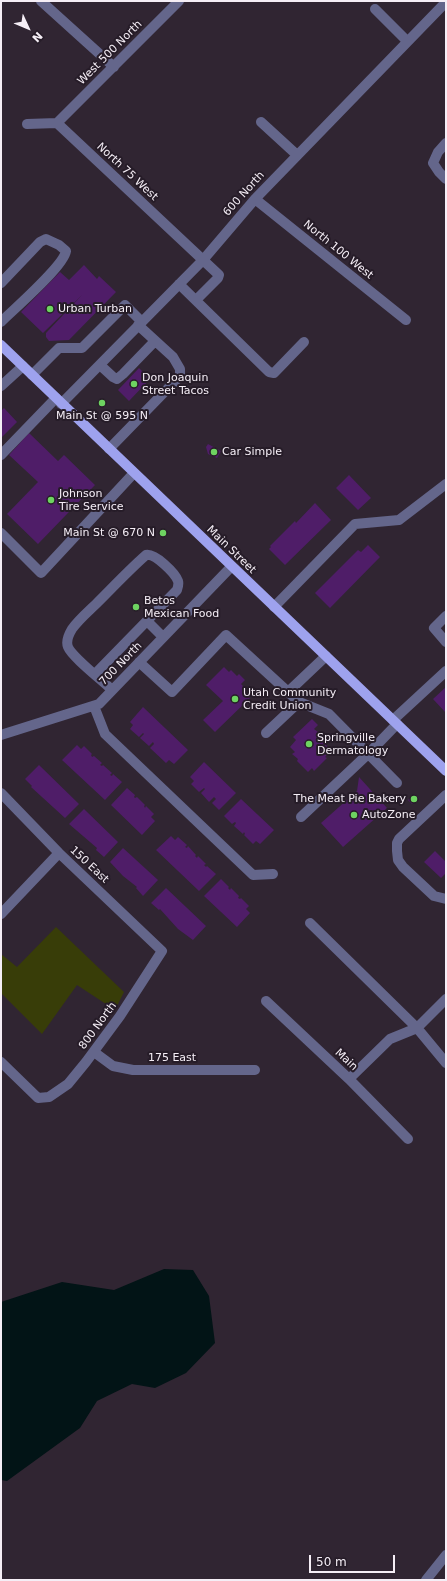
<!DOCTYPE html>
<style>
body{margin:0}
#map{position:relative;width:447px;height:1581px;overflow:hidden;background:#302532;font-family:"DejaVu Sans",sans-serif}
canvas{display:block}
.frame{position:absolute;inset:0;border:2px solid #f5eef6;pointer-events:none}
.north{position:absolute;left:8px;top:8px;width:40px;height:40px;-webkit-text-stroke:3px #261c28;paint-order:stroke;rotate:134deg;font-size:11px;font-weight:700;line-height:16px;text-align:center;color:#f5eef6}
.north::after{content:'';display:block;margin:auto;width:14px;height:18px;background:#f5eef6;clip-path:polygon(50% 0,100% 100%,50% 72%,0 100%)}
.scale{position:absolute;left:309px;top:1555px;width:86px;height:18px;box-sizing:border-box;border:2px solid #f5eef6;border-top:0;padding-left:5px;font-size:12px;line-height:14px;white-space:nowrap;color:#f5eef6;-webkit-text-stroke:3px #261c28;paint-order:stroke}
</style>
<div id="map">
<canvas width="447" height="1581"></canvas>
<div class="frame"></div>
<div class="north">N</div>
<div class="scale">50 m</div>
</div>
<script>
const c = document.querySelector('canvas').getContext('2d');
c.lineJoin = 'round';
function fillPath(path, color) { c.fillStyle = color; c.fill(path, 'evenodd'); }
function trace(path, color, width, dash) { c.strokeStyle = color; c.lineWidth = width; c.lineCap = dash ? 'butt' : 'round'; c.setLineDash(dash || []); c.stroke(path); }
function label(font, color, halo, rows, align = 'center') {
  c.font = font + ' "DejaVu Sans",sans-serif'; c.lineWidth = 4; c.setLineDash([]); c.textBaseline = 'middle'; c.strokeStyle = halo; c.fillStyle = color; for (const [text, x, y, turn = 0] of rows) {
    c.save(); c.translate(x, y); c.rotate((+turn || 0) * Math.PI / 180); c.textAlign = isNaN(turn) ? turn : align; if (halo) c.strokeText(text, 0, 0); c.fillText(text, 0, 0); c.restore();
  }
}
const green = new Path2D(`
 M56 927 124 992 115 1010 77 985 42 1034 1 993V954L17 967Z`);
const water = new Path2D(`
 M164 1269 193 1270 209 1296 215 1343 186 1373 155 1388 132 1384 97 1401 80 1428 7 1481 1 1480V1302L62 1282 114 1290Z`);
const building = new Path2D(`
 M84 265 97 279 99 276 116 292 69 340 49 341 46 337V333L82 295 43 333 21 312 60 272 69 280Z
 M139 368 150 379 129 401 118 390Z
 M4 408 17 422 1 438V411Z
 M29 433 58 461 64 455 95 485 38 544 7 514 38 482 9 455Z
 M208 444 221 451 217 458 208 454 206 447Z
 M349 475 371 498 358 510 336 488Z
 M315 503 331 520 285 565 269 549 271 547 270 546 295 521 296 523Z
 M368 545 380 557 330 608 315 593 358 550 361 552Z
 M224 667 229 672 231 670 237 676 239 674 245 680 241 684 248 691 246 694 250 698 215 732 203 720 223 701 206 685Z
 M446 687V713L433 699Z
 M143 707 188 750 174 764 169 760 166 763 150 748 154 744 153 742 149 746 140 738 144 734 143 733 139 737 130 729 133 725 130 722Z
 M312 719 318 725 314 729 318 732 316 734 320 738 318 740 321 742 322 741 328 747 327 748 331 751 325 757 327 758 314 771 312 768 308 772 297 761 298 759 292 754 295 752 290 747 296 740 293 737Z
 M77 745 81 749 84 746 92 754 91 755 92 757 94 756 102 763 100 765 102 766 103 765 112 773 110 775 112 776 113 774 122 782 105 800 62 760Z
 M204 762 236 793 219 810 212 803 216 799 214 797 209 802 201 793 205 789 204 788 199 792 191 784 194 781 190 777Z
 M39 765 79 804 65 818 31 787 32 786 25 779Z
 M359 777 387 808 343 847 321 823 357 791Z
 M127 788 135 795 134 797 135 798 137 797 145 805 144 806 145 808 146 806 154 814 151 817 155 821 142 835 111 805Z
 M415 794 419 798 412 804 408 800Z
 M241 799 274 830 260 844 256 841 253 844 244 835 245 834 244 832 243 834 234 826 236 823 235 822 232 824 224 816Z
 M84 809 118 842 104 857 96 850 97 848 69 824Z
 M171 836 175 840 178 837 187 845 185 847 187 848 188 846 196 855 195 856 197 858 198 856 206 864 204 865 206 867 207 866 216 874 199 891 156 850Z
 M123 848 158 880 143 896 136 888 137 887 123 876 110 862Z
 M435 851 446 862V873L441 878 424 862Z
 M221 879 229 887 228 888 230 890 231 888 239 896 238 898 240 899 241 898 249 906 246 909 250 913 237 927 204 896Z
 M166 888 206 926 193 940 178 929 160 909 159 910 151 903Z`);
const minor = new Path2D(`
 M41 1 114 67
 M375 9 407 41
 M261 122 297 155
 M57 123 179 1
 M27 124 57 123 219 275 218 278 196 300
 M446 143 438 152 433 163 439 172 446 179
 M255 199 406 320
 M1 283 40 242 46 239 59 245 66 251C64 266 14 309 1 322
 M179 284 269 372 274 373 304 342
 M100 365 113 377 117 379 123 374 155 341
 M32 375 59 348H82L125 305 142 322
 M1 386 23 366
 M61 404 203 260 255 199 446 2
 M109 449 180 376V369L173 357 138 325
 M1 455 56 398
 M1 533 41 573 134 473
 M274 607 355 524 399 520 446 484
 M446 616 434 628 446 642
 M147 621 163 637
 M139 662 172 692 226 635 299 702
 M95 674 177 590C178 587 179 584 178 581 175 573 155 553 146 555 129 570 114 586 98 602 89 611 79 619 72 629 69 634 66 642 68 647 72 657 103 681 112 690
 M288 692 326 656
 M94 706 105 734 253 875 273 874
 M393 720 446 671
 M266 733 299 702 329 714 397 783
 M1 735 99 704 231 567
 M1 793 59 853 162 951 120 1016 86 1062 68 1084 49 1097 38 1098 1 1062
 M446 795 399 839 397 843V851L398 860 403 867 434 896 446 899
 M301 817 368 754 397 724
 M1 914 59 853
 M310 923 417 1028 446 1063
 M266 1001 349 1079 408 1139
 M94 1052 113 1066 133 1070H255
 M349 1079 390 1039 417 1028 446 999
 M426 1580 446 1555`);
const major = new Path2D(`
 M1 345 446 771`);
const markers = [
 [50,309,4,"#6ed361"],
 [134,384,4,"#6ed361"],
 [102,403,4,"#6ed361"],
 [214,452,4,"#6ed361"],
 [51,500,4,"#6ed361"],
 [163,533,4,"#6ed361"],
 [136,607,4,"#6ed361"],
 [235,699,4,"#6ed361"],
 [309,744,4,"#6ed361"],
 [414,799,4,"#6ed361"],
 [354,815,4,"#6ed361"]
];
const streetNames = [
 ["West 500 North",110,53,-45],
 ["North 75 West",127,172,43],
 ["600 North",244,194,-48],
 ["North 100 West",338,250,39],
 ["Main Street",231,550,44],
 ["700 North",121,664,-46],
 ["150 East",89,865,43],
 ["800 North",98,1026,-54],
 ["175 East",172,1058],
 ["Main",346,1060,43]
];
const poiNames = [
 ["Urban Turban",58,309],
 ["Don Joaquin",142,378],
 ["Street Tacos",142,391],
 ["Main St @ 595 N",102,416,"center"],
 ["Car Simple",222,452],
 ["Johnson",59,494],
 ["Tire Service",59,507],
 ["Main St @ 670 N",155,533,"right"],
 ["Betos",144,601],
 ["Mexican Food",144,614],
 ["Utah Community",243,693],
 ["Credit Union",243,706],
 ["Springville",317,738],
 ["Dermatology",317,751],
 ["The Meat Pie Bakery",406,799,"right"],
 ["AutoZone",362,815]
];
fillPath(green, '#383d08');
fillPath(water, '#021416');
fillPath(building, '#4f1d68');
trace(minor, '#64668b', 10);
trace(major, '#9ea2ee', 10);
for (const [x, y, r, color] of markers) { const dot = new Path2D(); dot.arc(x, y, r, 0, 2 * Math.PI); c.fillStyle = color; c.fill(dot); trace(dot, '#261c28', 1.5); }
label('11px', '#f5eef6', '#261c28', streetNames);
label('11px', '#f5eef6', '#261c28', poiNames, 'left');
</script>
